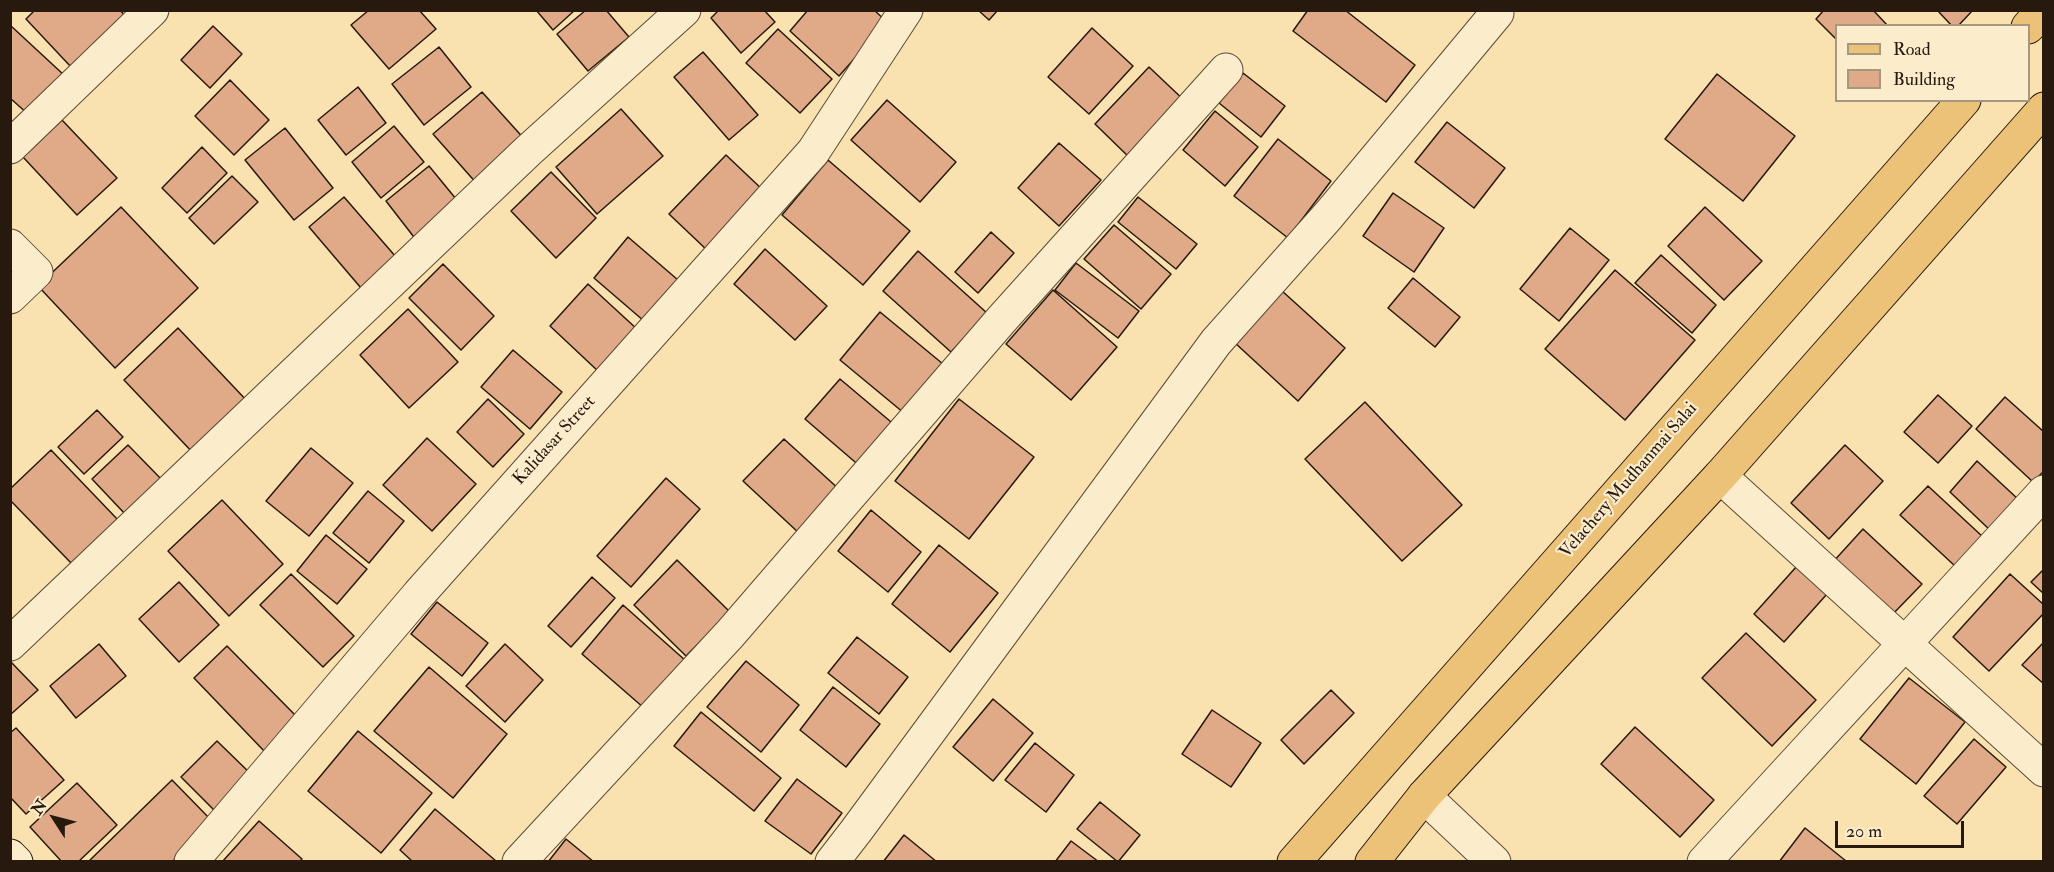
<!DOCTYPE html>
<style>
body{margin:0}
#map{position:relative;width:2054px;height:872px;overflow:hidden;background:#f9e2b0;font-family:"IM FELL Double Pica",serif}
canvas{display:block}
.frame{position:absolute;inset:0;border:12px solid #27190e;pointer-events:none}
.legend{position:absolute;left:1835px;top:24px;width:195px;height:78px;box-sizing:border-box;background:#fbeccc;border:2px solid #a69880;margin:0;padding:8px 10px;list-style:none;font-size:18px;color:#27190e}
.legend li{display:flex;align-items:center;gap:12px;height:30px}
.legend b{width:30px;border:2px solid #a69880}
.north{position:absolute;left:24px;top:788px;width:60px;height:60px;-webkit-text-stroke:4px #fbeccc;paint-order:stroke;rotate:306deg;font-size:16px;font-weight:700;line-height:24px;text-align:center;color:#27190e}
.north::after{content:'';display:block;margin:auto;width:21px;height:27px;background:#27190e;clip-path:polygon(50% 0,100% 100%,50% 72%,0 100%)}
.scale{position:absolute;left:1835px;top:821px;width:129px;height:27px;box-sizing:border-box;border:3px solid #27190e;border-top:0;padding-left:8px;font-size:18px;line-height:21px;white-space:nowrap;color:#27190e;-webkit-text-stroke:4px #fbeccc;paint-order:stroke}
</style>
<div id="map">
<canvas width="2054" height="872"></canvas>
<div class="frame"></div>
<ul class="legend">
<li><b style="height:8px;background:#ecc178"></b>Road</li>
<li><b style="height:16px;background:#e0aa89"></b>Building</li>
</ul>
<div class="north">N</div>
<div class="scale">20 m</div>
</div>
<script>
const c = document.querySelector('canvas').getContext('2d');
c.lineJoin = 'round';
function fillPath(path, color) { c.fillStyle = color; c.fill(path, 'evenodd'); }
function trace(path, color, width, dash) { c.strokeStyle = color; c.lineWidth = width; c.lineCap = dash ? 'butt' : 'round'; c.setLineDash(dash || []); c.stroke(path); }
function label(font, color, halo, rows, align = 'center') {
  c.font = font + ' "IM FELL Double Pica",serif'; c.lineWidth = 4.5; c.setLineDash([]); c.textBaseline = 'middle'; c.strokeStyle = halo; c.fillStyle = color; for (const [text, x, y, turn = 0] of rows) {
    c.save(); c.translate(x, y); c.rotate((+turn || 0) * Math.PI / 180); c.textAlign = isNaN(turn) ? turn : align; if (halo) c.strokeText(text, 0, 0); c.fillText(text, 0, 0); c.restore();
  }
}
const building = new Path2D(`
 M35 10H120L126 17 72 68 26 19Z
 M369 10H419L436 29 389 69 351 25Z
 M536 10H575L553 30Z
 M586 10H606L629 37 588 71 557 34Z
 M719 10H764L775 22 741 53 711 18Z
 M808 10H874L887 22 839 76 790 31Z
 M978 10H998L989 20Z
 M1308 10H1345L1415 65 1386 102 1293 31Z
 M1824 10H1873L1888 26H1836V39L1816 19Z
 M1937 10H1973L1958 26H1952Z
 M10 25 65 76 29 115 10 98Z
 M213 26 242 54 210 88 181 60Z
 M1092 28 1133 66 1089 114 1048 77Z
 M778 29 832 79 800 113 746 63Z
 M439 47 471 87 424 125 392 84Z
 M703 52 758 115 729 140 674 77Z
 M1149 67 1187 103 1133 161 1095 124Z
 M1243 73 1285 106 1261 137 1219 103Z
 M1717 74 1795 136 1743 201 1665 139Z
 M230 80 269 120 234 155 195 116Z
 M358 87 386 123 346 155 318 120Z
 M482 92 527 142 478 185 433 134Z
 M887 100 956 162 920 202 851 140Z
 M621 109 663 156 597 214 556 167Z
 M1215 111 1258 147 1225 186 1183 150Z
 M62 120 117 178 77 215 23 157Z
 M1447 122 1505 168 1474 208 1415 162Z
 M394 126 424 162 381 198 352 162Z
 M285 128 333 188 294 220 245 160Z
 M1278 139 1331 181 1288 238 1234 196Z
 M1059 143 1101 180 1059 226 1018 188Z
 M202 147 227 173 187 213 162 188Z
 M726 155 765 192 709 252 669 214Z
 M828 160 910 231 863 285 782 215Z
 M429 166 461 205 417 241 386 201Z
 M551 172 596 218 556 258 511 211Z
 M232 176 258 202 214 244 189 218Z
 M1393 193 1444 228 1414 272 1363 236Z
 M344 197 396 257 361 288 309 227Z
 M1138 197 1197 244 1176 269 1118 222Z
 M121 207 198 288 115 368 38 286Z
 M1705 207 1762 261 1724 300 1668 246Z
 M1114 225 1171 274 1141 309 1084 259Z
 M1570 228 1609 260 1559 321 1520 289Z
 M991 232 1014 253 978 293 955 272Z
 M628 237 678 280 644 321 594 278Z
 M765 249 827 306 795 340 734 284Z
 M918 251 987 313 951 352 883 291Z
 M1661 255 1716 305 1692 333 1635 283Z
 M1076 263 1139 311 1118 338 1055 290Z
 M443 264 494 316 461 350 409 298Z
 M1615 270 1695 340 1625 420 1545 349Z
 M1413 278 1460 317 1435 347 1388 308Z
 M588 284 638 330 599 372 550 326Z
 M1053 290 1117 347 1071 400 1006 344Z
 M1281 290 1345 348 1298 401 1234 342Z
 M408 309 458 362 409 408 360 355Z
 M880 312 943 364 904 413 840 360Z
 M178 328 249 403 195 455 124 380Z
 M513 350 562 392 530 429 481 387Z
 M840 379 897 427 862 468 805 419Z
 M1938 395 1972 426 1938 463 1904 432Z
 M2005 397 2044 432V471L2033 482 1976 429Z
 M488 399 524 434 493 467 457 432Z
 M959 399 1034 457 969 539 895 481Z
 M1365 402 1462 505 1402 561 1305 459Z
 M97 410 123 437 84 474 58 447Z
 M427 438 476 484 432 531 383 485Z
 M784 439 841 491 800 534 743 481Z
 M128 445 163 481 126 515 92 479Z
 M1845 445 1883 481 1829 539 1791 503Z
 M311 448 353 483 309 536 266 501Z
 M51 450 119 521 73 565 10 500V489Z
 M1977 461 2019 500 1991 531 1950 492Z
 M666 478 700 509 631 587 597 556Z
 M1928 486 1983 537 1955 566 1900 515Z
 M368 491 404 521 369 563 333 533Z
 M222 500 283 564 229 616 168 551Z
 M871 510 921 552 888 592 838 551Z
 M1863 529 1922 584 1890 617 1832 563Z
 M326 535 367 569 337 604 297 571Z
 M939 545 998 593 950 652 892 604Z
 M677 560 730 612 686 656 634 605Z
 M1797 566 1827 594 1784 642 1754 614Z
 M2044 569V594L2031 582Z
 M291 574 354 636 323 667 260 605Z
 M2010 574 2044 605V613L1989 671 1953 637Z
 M592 577 615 598 571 647 548 626Z
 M179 582 219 625 179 662 139 619Z
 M437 602 488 643 462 676 411 634Z
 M623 605 686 661 644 708 582 654Z
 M1746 633 1816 700 1772 746 1702 678Z
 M857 637 908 677 879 714 828 673Z
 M2044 642V684L2022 665Z
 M99 644 126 676 76 718 50 686Z
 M505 644 543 680 505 722 466 686Z
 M227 646 300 720 266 753 194 678Z
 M10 661 38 690 10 715Z
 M746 661 799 705 761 752 707 707Z
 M429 667 507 734 453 798 374 731Z
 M1909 678 1965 722 1916 784 1860 739Z
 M833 687 880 724 846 767 800 730Z
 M1331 690 1354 713 1304 764 1281 740Z
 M993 699 1033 733 993 781 953 747Z
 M1212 710 1261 743 1231 787 1182 754Z
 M701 712 781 778 754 811 674 746Z
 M1635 727 1714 800 1680 837 1601 764Z
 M16 728 64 780 26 814 10 797V733Z
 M358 731 432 793 381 853 308 791Z
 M1974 739 2006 767 1957 824 1924 796Z
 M217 741 254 777 218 814 181 777Z
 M1035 743 1074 775 1046 812 1005 780Z
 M797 779 842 813 811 854 765 821Z
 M172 780 213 822 172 862H88Z
 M77 783 117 825 78 862H62L30 827Z
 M1100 802 1140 835 1118 862 1077 829Z
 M435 809 496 861 495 862H413L400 850Z
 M259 821 302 859 299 862H222Z
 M1805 828 1846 861V862H1779Z
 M904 835 937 862H883Z
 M566 839 594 862H548Z
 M1071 841 1099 862H1055Z`);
const street = new Path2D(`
 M10 147 152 10
 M10 246 36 272 10 297
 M1720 476 2044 770
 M10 644 528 151 684 10
 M1424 796 1494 862
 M191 862 419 594 813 152 906 10
 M519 862 730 634 1002 319 1226 70
 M832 862 856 831 1216 342 1328 216 1497 13
 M1704 862 2044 492`);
const secondary = new Path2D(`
 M10 856 16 862`);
const primary = new Path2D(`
 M2028 27 2043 10
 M1294 862 1964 100
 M1372 862 1424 796 1720 476 2044 109`);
const streetNames = [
 ["Kalidasar Street",555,441,-48],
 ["Velachery Mudhanmai Salai",1629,481,-49]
];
fillPath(building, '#e0aa89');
trace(building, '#27190e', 1.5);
trace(street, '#5c4b36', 35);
trace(secondary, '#27190e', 35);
trace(primary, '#27190e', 35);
trace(street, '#fbeccc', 33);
trace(secondary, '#fbeccc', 33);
trace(primary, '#ecc178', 33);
label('18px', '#27190e', '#fbeccc', streetNames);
</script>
